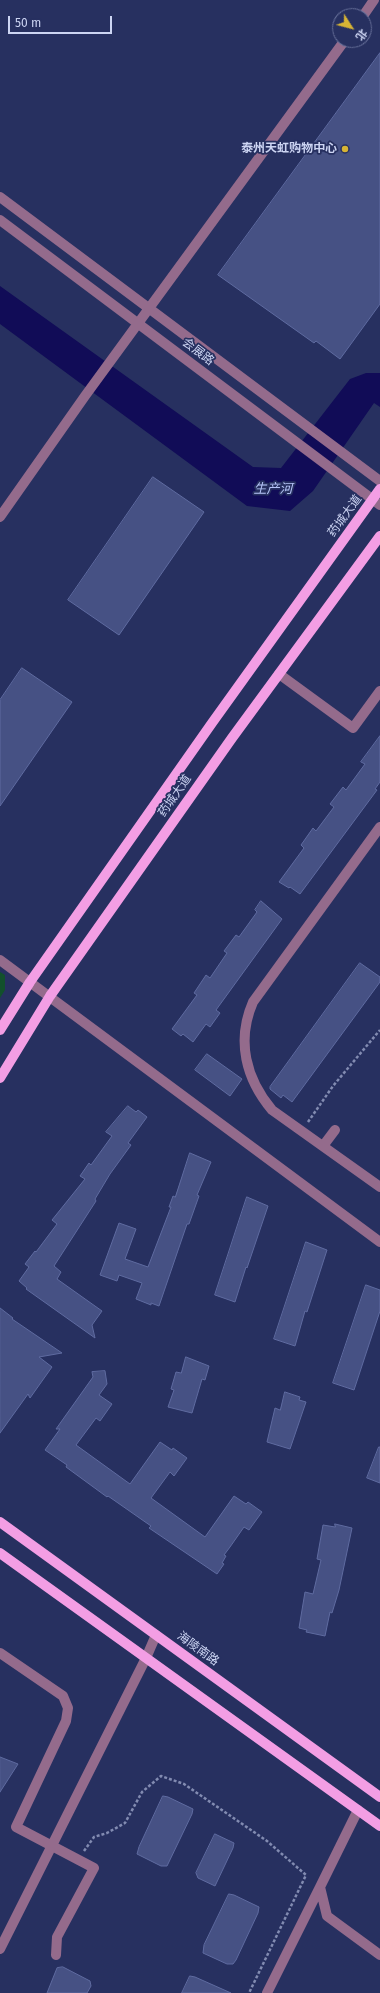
<!DOCTYPE html>
<meta charset="utf-8">
<style>
body{margin:0}
#map{position:relative;width:380px;height:1993px;overflow:hidden;background:#273060;font-family:"Fira Sans","Noto Sans SC",sans-serif}
canvas{display:block}
.north{position:absolute;left:332px;top:8px;width:40px;height:40px;box-sizing:border-box;background:#273060;border:1px solid #69729b;border-radius:50%;rotate:126deg;font-size:11px;font-weight:700;line-height:16px;text-align:center;color:#cdd5f3}
.north::after{content:'';display:block;margin:auto;width:14px;height:18px;background:#d7b434;clip-path:polygon(50% 0,100% 100%,50% 72%,0 100%)}
.scale{position:absolute;left:8px;top:16px;width:104px;height:18px;box-sizing:border-box;border:2px solid #cdd5f3;border-top:0;padding-left:5px;font-size:12px;line-height:14px;white-space:nowrap;color:#cdd5f3;-webkit-text-stroke:3px #273060;paint-order:stroke}
</style>
<div id="map">
<canvas width="380" height="1993"></canvas>
<div class="north">北</div>
<div class="scale">50 m</div>
</div>
<script>
const c = document.querySelector('canvas').getContext('2d');
c.lineJoin = 'round';
function fillPath(path, color) { c.fillStyle = color; c.fill(path, 'evenodd'); }
function trace(path, color, width, dash) { c.strokeStyle = color; c.lineWidth = width; c.lineCap = dash ? 'butt' : 'round'; c.setLineDash(dash || []); c.stroke(path); }
function label(font, color, halo, rows, align = 'center') {
  c.font = font + ' "Fira Sans","Noto Sans SC",sans-serif'; c.lineWidth = 3.5; c.setLineDash([]); c.textBaseline = 'middle'; c.strokeStyle = halo; c.fillStyle = color; for (const [text, x, y, turn = 0] of rows) {
    c.save(); c.translate(x, y); c.rotate((+turn || 0) * Math.PI / 180); c.textAlign = isNaN(turn) ? turn : align; if (halo) c.strokeText(text, 0, 0); c.fillText(text, 0, 0); c.restore();
  }
}
const green = new Path2D(`
 M0 972 5 975V990L0 998Z`);
const water = new Path2D(`
 M0 286 253 467 281 468 350 379 366 373H380V407L374 403 313 491 290 511 247 506 0 324Z`);
const building = new Path2D(`
 M380 53V304L340 359 316 341 314 343 218 275Z
 M153 477 204 512 119 635 68 600Z
 M22 668 72 702 0 806V700Z
 M380 736V782L375 789 377 790 300 894 290 887 289 888 279 882 304 848 301 845 313 828 316 831 334 807 330 804 343 787 346 790 365 764 361 762Z
 M261 901 282 919 216 1010 220 1013 210 1027 206 1024 193 1042 183 1034 181 1036 172 1029 197 995 194 993 206 975 210 978 227 953 224 951 236 935 239 937 257 912 255 910Z
 M360 963 380 977V982L292 1102 283 1095 281 1098 270 1089V1087Z
 M207 1054 242 1079 230 1096 195 1070Z
 M128 1106 136 1112 138 1110 147 1117 128 1143 131 1145 110 1174 95 1199 96 1201 54 1266 61 1272 57 1279 102 1311 92 1325 95 1338 26 1289 27 1288 19 1281 29 1267 25 1264 35 1251 36 1252 57 1224 52 1220 85 1179 80 1176 89 1163 91 1165 112 1136 106 1132Z
 M190 1153 211 1162 197 1195 199 1196 189 1224H187L159 1306 151 1303V1305L136 1299 142 1283 119 1275 117 1281 100 1275 119 1223 136 1229 125 1259 148 1267 171 1207H169L173 1196 175 1197Z
 M247 1197 268 1206 247 1268 246 1267 235 1302 215 1295Z
 M306 1242 327 1250 307 1312 305 1311 295 1346 274 1339Z
 M366 1285 380 1290V1311L354 1390 333 1383Z
 M0 1308 13 1318 12 1319 62 1353 39 1357 52 1367 30 1398 28 1394 0 1433Z
 M186 1357 209 1366 205 1380 202 1379 192 1413 168 1407 174 1390 171 1389 176 1372 181 1373Z
 M105 1371 107 1384 99 1395 112 1404 100 1421 96 1418 76 1445 130 1484 160 1442 172 1450 173 1448 187 1458 174 1476 170 1472 151 1498 205 1537 234 1496 246 1504 248 1502 262 1512 249 1530 244 1527 230 1547 224 1555 226 1556 222 1563 224 1564 217 1574 149 1528 151 1526 108 1496 107 1497 66 1467 67 1465 45 1450 60 1429H56L93 1377 92 1372Z
 M285 1392 300 1397 299 1400 306 1402 290 1449 267 1442 275 1408 280 1410Z
 M379 1447H380V1483L367 1478Z
 M335 1524 352 1528 339 1590 332 1613 330 1612 325 1636 306 1632 307 1630 299 1628 305 1592 313 1594 321 1560 317 1559 323 1525 335 1527Z
 M0 1757 18 1764 0 1792Z
 M163 1796 168 1797 193 1809 192 1814 167 1866H161L137 1854 139 1847Z
 M215 1834 234 1843 233 1848 215 1886 198 1878 196 1873Z
 M229 1894 234 1895 259 1907 258 1913 236 1960 233 1964H227L203 1953 204 1945Z
 M63 1967 90 1981 91 1986 87 1993H47L57 1968Z
 M190 1976 195 1977 231 1993H182Z`);
const path = new Path2D(`
 M308 1122 333 1086 380 1030
 M84 1851 94 1837 107 1833 125 1823 142 1792 161 1776 184 1784 267 1841 306 1875 249 1993`);
const minor = new Path2D(`
 M363 16 374 0
 M0 197 380 481
 M0 220 380 505
 M0 517 85 396 345 40
 M279 674 353 728 380 691
 M380 827 253 1002C236 1041 246 1079 272 1110L380 1187
 M0 960 380 1242
 M323 1146 335 1130
 M0 1653 63 1696 68 1708 66 1721 16 1827 94 1868 57 1937 56 1955
 M358 1810 320 1887 327 1916 380 1955
 M0 1949 146 1658 156 1635
 M267 1993 320 1887`);
const major = new Path2D(`
 M0 1030 30 982 212 723 380 489
 M0 1078 50 996 232 738 380 536
 M0 1522 380 1797
 M0 1553 380 1826`);
const markers = [
 [345,149,4,"#d7b434"]
];
const poiNames = [
 ["泰州天虹购物中心",337,149]
];
const streetNames = [
 ["会展路",198,352,37],
 ["药城大道",345,516,-54],
 ["药城大道",175,796,-55],
 ["海陵南路",198,1649,36]
];
const waterNames = [
 ["生产河",273,489]
];
fillPath(green, '#12502c');
fillPath(water, '#110c57');
fillPath(building, '#465184');
trace(building, '#5f6ba0', 1);
trace(path, '#828bb1', 2.5, [3, 2]);
trace(minor, '#946b8c', 10);
trace(major, '#f39ee4', 10);
for (const [x, y, r, color] of markers) { const dot = new Path2D(); dot.arc(x, y, r, 0, 2 * Math.PI); c.fillStyle = color; c.fill(dot); trace(dot, '#273060', 1.5); }
label('bold 12px', '#cdd5f3', '#273060', poiNames, 'right');
label('12px', '#cdd5f3', '#273060', streetNames);
label('italic 13px', '#b6c4f8', '#273060', waterNames);
</script>
